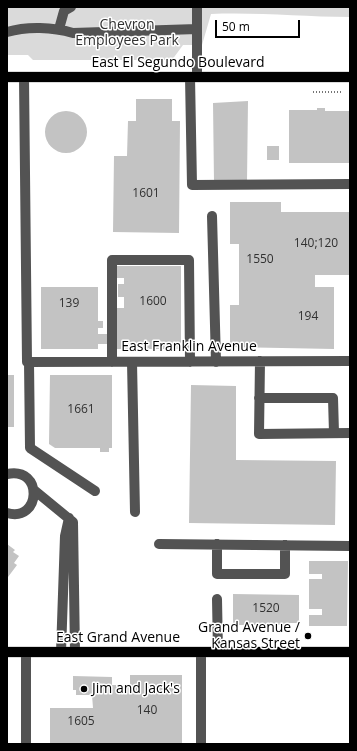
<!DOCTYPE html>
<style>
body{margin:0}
#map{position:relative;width:357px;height:751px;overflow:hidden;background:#fff;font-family:"Open Sans",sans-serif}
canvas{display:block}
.frame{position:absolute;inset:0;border:8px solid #000;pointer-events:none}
.scale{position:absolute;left:215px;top:20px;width:85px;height:18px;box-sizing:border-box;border:2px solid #000;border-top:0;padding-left:5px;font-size:12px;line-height:14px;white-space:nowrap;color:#000;-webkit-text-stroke:3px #fff;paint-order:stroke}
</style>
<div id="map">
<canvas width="357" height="751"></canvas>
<div class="frame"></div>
<div class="scale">50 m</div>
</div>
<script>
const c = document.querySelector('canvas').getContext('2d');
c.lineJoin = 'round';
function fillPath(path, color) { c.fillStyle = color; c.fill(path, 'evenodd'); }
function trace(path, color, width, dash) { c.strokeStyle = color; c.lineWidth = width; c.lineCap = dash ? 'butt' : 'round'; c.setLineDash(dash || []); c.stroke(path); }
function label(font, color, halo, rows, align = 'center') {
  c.font = font + ' "Open Sans",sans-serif'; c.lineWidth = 3; c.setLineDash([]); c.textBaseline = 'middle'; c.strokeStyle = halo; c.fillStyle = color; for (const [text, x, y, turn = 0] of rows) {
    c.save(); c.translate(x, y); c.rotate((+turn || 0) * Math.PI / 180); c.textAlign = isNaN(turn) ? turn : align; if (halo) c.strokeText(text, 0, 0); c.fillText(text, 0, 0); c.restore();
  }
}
const green = new Path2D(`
 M7 7H350V17C304 17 257 12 211 14L202 45H183L172 60H33L28 55H7Z`);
const building = new Path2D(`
 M136 99H172V121H180L179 233 113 232 114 156H127L128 121H136Z
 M248 101 247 181 214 182 213 103Z
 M317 108H325V111H350V163H289V110H317Z
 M45 132a21 21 0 1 1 42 0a21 21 0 1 1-42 0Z
 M267 146H279V160H267Z
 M230 202H281V212H350V275H315V287H334V349L230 347V305H239V244H230Z
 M117 266H181V349H117V308H124V297H118V284H124V278H117Z
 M41 287H98V321H103V328H98V334H107V344H98V349H41Z
 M7 375H14V427H7Z
 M50 375H112V448H109V452H100V448H55L49 444Z
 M191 385 236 386V460L336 461 335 525 189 523Z
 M7 544 15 550 13 552 19 556 14 563 17 565 8 577Z
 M309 561H348L347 626H309V615H322V609H309V579H322V574H309Z
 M233 594 299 595V623H285V625H233Z
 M130 675H182V744H50V708H93L92 695H76V690H73V676L112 677V685H130Z`);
const path = new Path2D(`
 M313 92H342`);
const minor = new Path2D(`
 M197 7V77
 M59 29 64 11 71 7
 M7 32C27 26 53 27 73 33L197 29
 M190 77 192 185 350 184
 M24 78 27 362 350 361
 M212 216 216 362
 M260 361 259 434 350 433
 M29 362 30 448 95 491
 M112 362V260H189L190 362
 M132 362 135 512
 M259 398H333L334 433
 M7 474C44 466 41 523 7 513
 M34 490 73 522 75 652
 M159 544 350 546
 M217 544V574H285V545
 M217 599 218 652
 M26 652V744
 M61 652 65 536 69 518
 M201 744V652`);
const major = new Path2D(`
 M7 77H350
 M7 652H350`);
const markers = [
 [308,636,4,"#000"],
 [84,689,4,"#000"]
];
const numberNames = [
 ["1601",146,194],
 ["140;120",316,244],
 ["1550",260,260],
 ["1600",153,302],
 ["139",69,304],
 ["194",308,317],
 ["1661",81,410],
 ["1520",266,609],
 ["140",147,711],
 ["1605",81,722]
];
const parkNames = [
 ["Chevron",127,25],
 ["Employees Park",127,41]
];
const streetNames = [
 ["East El Segundo Boulevard",178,63],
 ["East Franklin Avenue",189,347],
 ["East Grand Avenue",118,638]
];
const poiNames = [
 ["Grand Avenue /",300,628],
 ["Kansas Street",300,644],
 ["Jim and Jack's",92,689,"left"]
];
fillPath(green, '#dadada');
fillPath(building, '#c3c3c3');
trace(major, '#dbdbdb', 12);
trace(path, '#757575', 2, [1, 2]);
trace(minor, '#535353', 10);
trace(major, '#000', 10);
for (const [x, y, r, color] of markers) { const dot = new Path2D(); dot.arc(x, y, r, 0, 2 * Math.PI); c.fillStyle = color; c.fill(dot); trace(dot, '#fff', 1.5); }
label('12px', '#313131', null, numberNames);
label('14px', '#313131', '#fff', parkNames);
label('14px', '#000', '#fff', streetNames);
label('14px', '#000', '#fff', poiNames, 'right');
</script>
